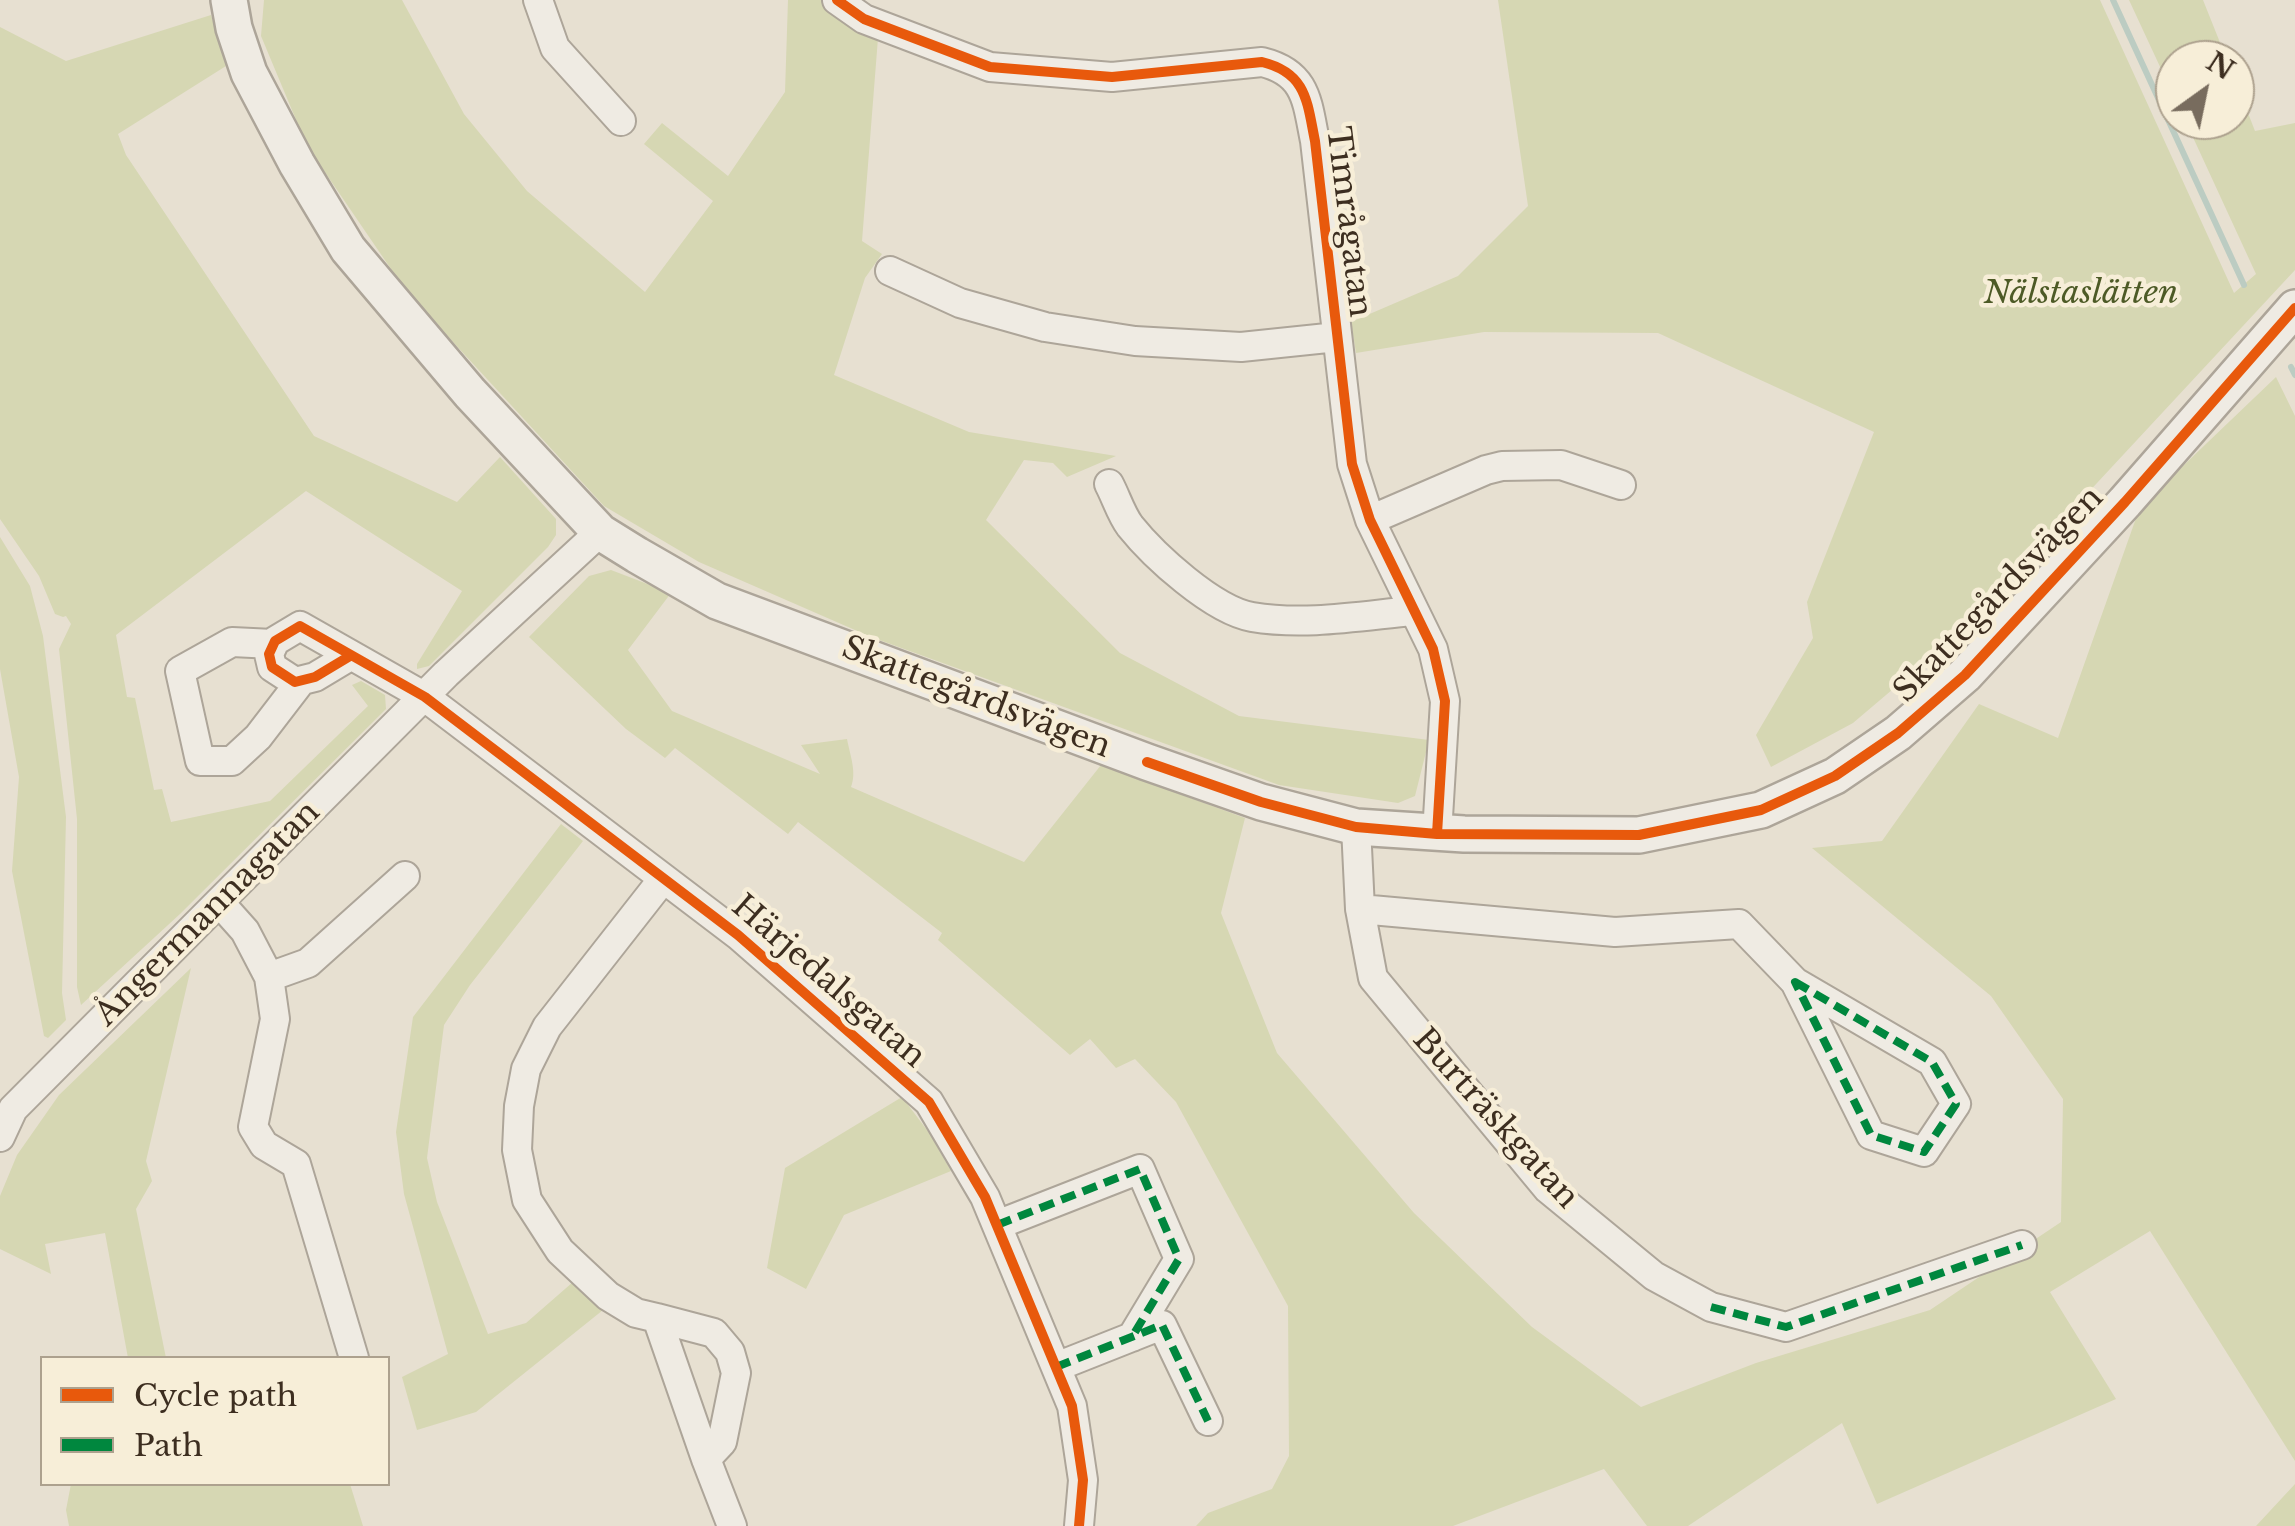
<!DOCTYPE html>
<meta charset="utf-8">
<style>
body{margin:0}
#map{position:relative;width:2295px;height:1526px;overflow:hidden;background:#e7e0d1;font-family:"Libre Baskerville",serif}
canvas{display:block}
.legend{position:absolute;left:40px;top:1356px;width:350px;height:130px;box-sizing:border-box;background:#f7eed8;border:2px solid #ada18e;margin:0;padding:12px 18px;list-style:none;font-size:30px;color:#3d2e20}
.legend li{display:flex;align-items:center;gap:20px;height:50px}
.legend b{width:50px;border:2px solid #ada18e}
.north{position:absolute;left:2155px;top:40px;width:100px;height:100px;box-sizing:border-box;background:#f7eed8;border:2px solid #ada18e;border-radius:50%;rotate:33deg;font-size:28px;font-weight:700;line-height:40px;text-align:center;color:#3d2e20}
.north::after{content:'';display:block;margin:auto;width:35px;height:45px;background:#786c5e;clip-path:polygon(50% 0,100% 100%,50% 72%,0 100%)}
</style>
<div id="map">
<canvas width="2295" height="1526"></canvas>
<ul class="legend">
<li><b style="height:12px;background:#e8590c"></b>Cycle path</li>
<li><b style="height:12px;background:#00873e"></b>Path</li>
</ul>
<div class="north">N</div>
</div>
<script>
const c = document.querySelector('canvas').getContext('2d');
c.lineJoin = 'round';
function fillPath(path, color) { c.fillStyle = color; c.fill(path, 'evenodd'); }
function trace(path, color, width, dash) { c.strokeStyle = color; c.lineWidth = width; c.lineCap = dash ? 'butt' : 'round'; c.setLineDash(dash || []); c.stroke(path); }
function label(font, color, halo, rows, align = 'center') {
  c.font = font + ' "Libre Baskerville",serif'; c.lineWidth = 9; c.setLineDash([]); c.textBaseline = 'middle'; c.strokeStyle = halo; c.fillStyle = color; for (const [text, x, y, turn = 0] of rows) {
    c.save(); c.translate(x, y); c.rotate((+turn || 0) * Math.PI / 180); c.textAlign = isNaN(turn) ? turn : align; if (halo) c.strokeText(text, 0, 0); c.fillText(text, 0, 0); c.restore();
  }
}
const green = new Path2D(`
 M264 0H402L464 114 527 191 645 292 713 201 644 144 662 123 728 176 785 92 788 0H822L832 10 878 38 862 241 882 254 865 278 834 375 969 432 1116 456 1067 477 1053 463 1024 460 986 520 1120 653 1239 716 1429 740 1415 796 1398 803 1279 785 871 637 699 562 604 506 406 291 307 146 261 36Z
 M1498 0H2100L2234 293 2256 274 2185 120H2235V80L2255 131 2295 123V270L1952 639 1853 723 1771 767 1756 735 1813 638 1807 602 1874 432 1658 333 1484 332 1356 353 1351 322 1458 276 1528 206Z
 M2129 0H2203L2227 60H2175V99Z
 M211 15 226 66 118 134 126 155 314 436 457 502 500 457 556 519V535L548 547 429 666 417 669V664L462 591 306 491 116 635 127 697 135 698 154 790 162 789 171 822 270 801 368 706 352 685 361 681 385 695 386 709 180 914 81 1005 77 987V819L59 649 71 624 66 616 63 617 55 614 39 576 0 519V27L66 61Z
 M2276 377 2295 416V1461L2150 1231 2050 1292 2116 1399 1877 1504 1842 1423 1688 1526H1647L1604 1469 1453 1526H1196L1208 1513 1272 1489 1289 1456 1288 1306 1176 1102 1135 1059 1116 1068 1090 1039 1070 1055 938 940 942 933 798 822 788 834 675 748 665 758 626 729 529 637 589 576 611 570 671 593 628 650 672 711 820 774 801 745 847 739C850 755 857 772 851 787L1024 862 1101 765 1245 818 1221 913 1277 1053 1414 1213 1532 1327 1641 1407 1756 1363 1930 1310 2061 1222 2063 1099 1991 996 1812 848 1882 841 1979 704 2058 738 2140 507Z
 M0 537 30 586 43 636 66 817 62 993 66 1020 48 1038 44 1036 12 871 19 777 0 669Z
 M561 824 583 841 470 985 444 1025 427 1158 437 1202 488 1334 526 1323 573 1282 608 1306 476 1412 417 1430 402 1377 448 1354 404 1194 396 1132 413 1017Z
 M191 968 146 1161 152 1181 136 1209 166 1358H128L105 1233 45 1244 51 1274 0 1249V1196L17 1155 59 1095Z
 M902 1097 930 1134 951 1171 844 1215 806 1289 767 1268 785 1168Z
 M71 1484H350L363 1526H69L66 1510Z
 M2295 1484V1526H2256Z`);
const stream = new Path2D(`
 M2113 0 2244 285
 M2291 367 2295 375`);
const minor = new Path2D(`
 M538 0 555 48 621 121
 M837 0 864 19 990 67 1112 77 1262 62C1307 73 1307 102 1315 141L1352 464 1370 520 1433 649 1445 701 1437 834
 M890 271 960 303 1045 327 1135 341 1241 347 1337 337
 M1109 484C1116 497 1121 514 1130 526 1154 556 1213 610 1252 617 1305 626 1360 616 1413 611
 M1370 520 1486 470 1502 466 1561 465 1621 485
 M273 644 232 642 180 671 200 761H232L258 737 301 681
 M350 656 315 677 295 682 272 667 269 654 275 641 300 626 425 697 738 935 929 1102 985 1197 1072 1406 1083 1480 1079 1526
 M1356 827 1360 909 1373 978 1548 1189 1654 1276 1711 1307 1786 1327 2022 1245
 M663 879 547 1027 526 1069 519 1106 517 1150 527 1200 560 1251 608 1296 636 1313 657 1318 706 1459 732 1526
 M220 903 245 931 269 977 275 1019 253 1127 264 1145 296 1164 354 1358
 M1360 909 1615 932 1739 924 1795 982 1932 1062 1956 1104 1924 1152 1871 1135 1795 982
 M269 977 308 963 405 876
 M0 1137 13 1109 446 674 600 532
 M997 1225 1140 1169 1179 1259 1132 1337
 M657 1318 714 1333 730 1352 736 1373 722 1442 706 1459
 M1056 1367 1162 1325 1208 1421`);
const tertiary = new Path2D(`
 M229 0 234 28 249 73 297 164 348 249 470 393 600 532 637 555 717 601 1147 762 1261 802 1356 827 1464 834 1639 835 1761 810 1835 776 1898 733 1965 675 2125 502 2295 308`);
const quiet = new Path2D(`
 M1795 982 1932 1062 1956 1104 1924 1152 1871 1135Z
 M997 1225 1140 1169 1179 1259 1132 1337
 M1711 1307 1786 1327 2022 1245
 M1056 1367 1162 1325 1208 1421`);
const cycleway = new Path2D(`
 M837 0 864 19 990 67 1112 77 1262 62C1307 73 1307 102 1315 141L1352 464 1370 520 1433 649 1445 701 1437 834
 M350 656 315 677 295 682 272 667 269 654 275 641 300 626 425 697 738 935 929 1102 985 1197 1072 1406 1083 1480 1079 1526
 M1147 762 1261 802 1356 827 1437 834 1639 835 1761 810 1835 776 1898 733 1965 675 2125 502 2295 308`);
const streetNames = [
 ["Timrågatan",1348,222,83],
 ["Skattegårdsvägen",1999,595,-46],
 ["Skattegårdsvägen",976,698,21],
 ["Ångermannagatan",208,914,-45],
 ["Härjedalsgatan",828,982,41],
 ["Burträskgatan",1495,1119,48]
];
const parkNames = [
 ["Nälstaslätten",2081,294]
];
fillPath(green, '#d6d7b3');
trace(stream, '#bcccc2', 6);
trace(minor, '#ada599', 32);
trace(tertiary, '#ada599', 40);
trace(minor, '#efebe3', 28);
trace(tertiary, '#efebe3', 35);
trace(quiet, '#00873e', 8, [15, 8]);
trace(cycleway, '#e8590c', 10);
label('32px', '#3d2e20', '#f7eed8', streetNames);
label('italic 32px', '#4d5a26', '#f7eed8', parkNames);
</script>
